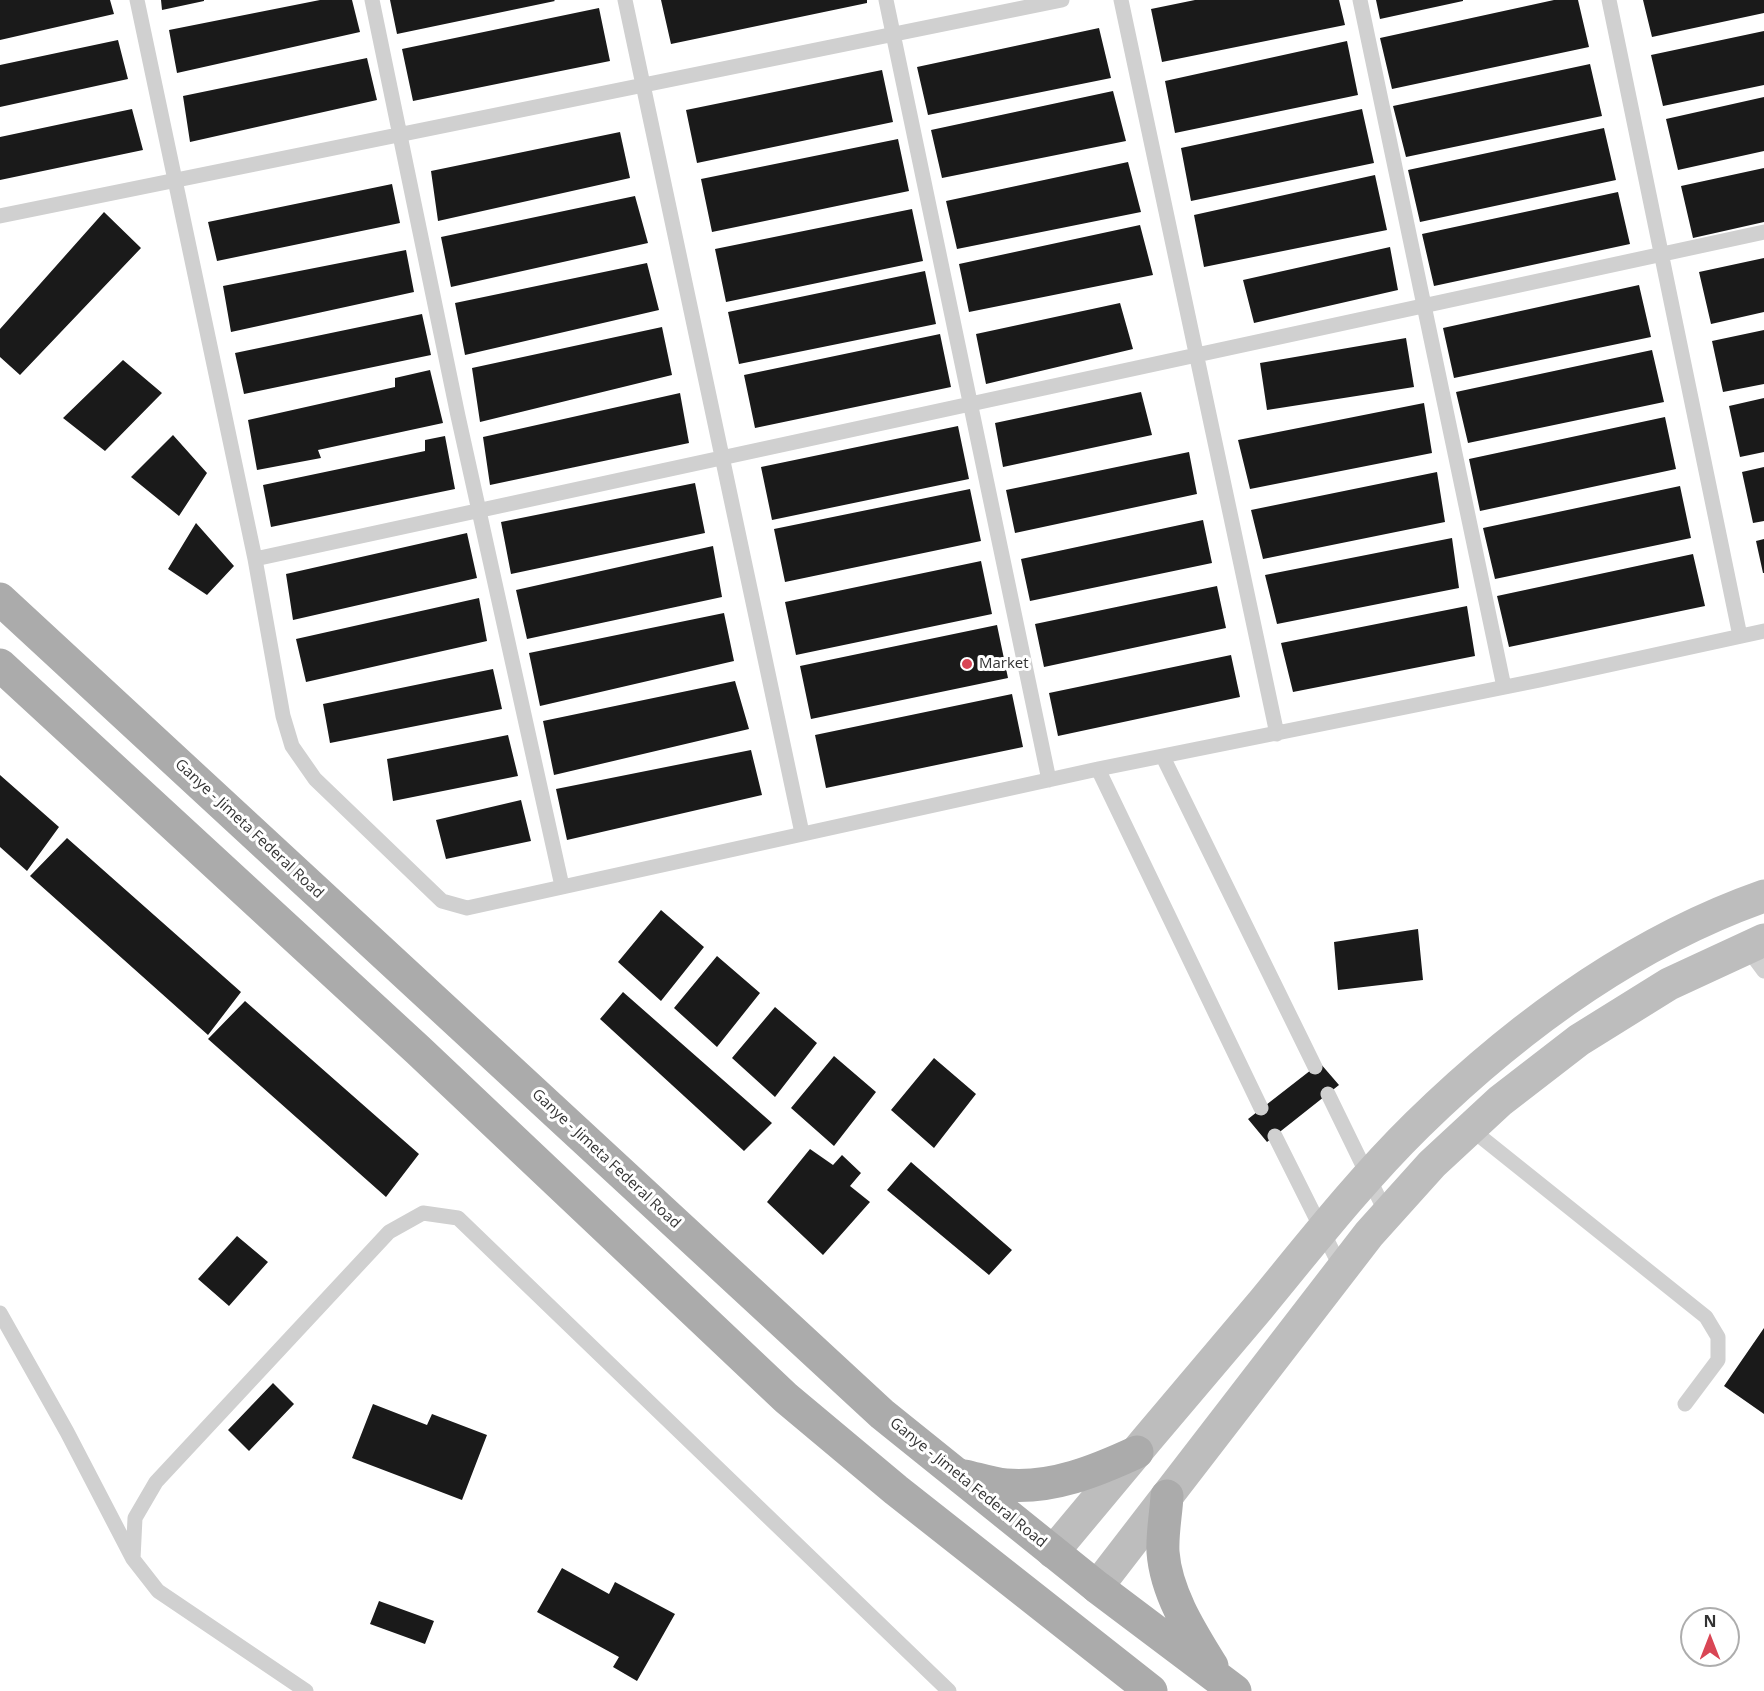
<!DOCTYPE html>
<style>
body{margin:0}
#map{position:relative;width:1764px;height:1691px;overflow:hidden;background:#fff;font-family:"Open Sans",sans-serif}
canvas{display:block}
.north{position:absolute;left:1680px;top:1607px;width:60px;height:60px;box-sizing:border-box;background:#fff;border:2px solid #adadad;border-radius:50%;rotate:0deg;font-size:16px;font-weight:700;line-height:24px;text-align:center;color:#333}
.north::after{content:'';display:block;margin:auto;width:21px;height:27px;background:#d94655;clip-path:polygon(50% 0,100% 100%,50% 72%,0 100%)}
</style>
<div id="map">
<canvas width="1764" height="1691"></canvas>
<div class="north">N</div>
</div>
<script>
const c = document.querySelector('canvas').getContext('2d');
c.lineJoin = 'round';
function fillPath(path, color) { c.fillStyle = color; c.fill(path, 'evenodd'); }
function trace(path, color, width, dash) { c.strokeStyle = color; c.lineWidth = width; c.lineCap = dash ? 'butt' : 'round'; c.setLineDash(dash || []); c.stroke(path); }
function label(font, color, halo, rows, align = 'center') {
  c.font = font + ' "Open Sans",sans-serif'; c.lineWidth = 6; c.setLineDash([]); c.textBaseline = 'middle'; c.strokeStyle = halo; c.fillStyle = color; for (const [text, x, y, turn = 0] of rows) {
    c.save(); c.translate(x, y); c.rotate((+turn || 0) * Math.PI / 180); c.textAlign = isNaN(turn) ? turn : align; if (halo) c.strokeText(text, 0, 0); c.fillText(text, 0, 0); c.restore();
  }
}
const building = new Path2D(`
 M0 0H110L114 14 0 40Z
 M161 0H204V1L162 10Z
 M320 0H352L360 32 177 73 169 30Z
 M390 0H554L555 1 397 34Z
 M661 0H867V3L671 44Z
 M1195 0H1339L1345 25 1162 62 1151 9Z
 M1376 0H1463V1L1380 19Z
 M1554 0H1578L1589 47 1392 89 1380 38Z
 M1643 0H1764V13L1652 37Z
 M599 8 610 61 413 101 402 49Z
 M1099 28 1111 78 928 115 917 67Z
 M1764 31V85L1663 106 1651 55Z
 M118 40 128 79 0 107V65Z
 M1347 41 1358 95 1175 133 1165 81Z
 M367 58 377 100 190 142 183 96Z
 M1590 64 1602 116 1406 157 1393 106Z
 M882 70 893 122 697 163 686 110Z
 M1113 91 1126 141 942 178 931 130Z
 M1764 97V151L1678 170 1666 119Z
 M132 109 143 150 0 180V137Z
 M1362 109 1374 163 1191 201 1181 148Z
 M1604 128 1616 180 1420 222 1408 170Z
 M620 132 630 178 438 221 431 171Z
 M898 139 909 191 712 232 701 179Z
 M1128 162 1141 212 957 249 946 201Z
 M1764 168V222L1693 238 1681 186Z
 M1375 175 1387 230 1204 267 1194 215Z
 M392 184 400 223 217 261 208 222Z
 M1618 192 1630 244 1434 286 1422 234Z
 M635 196 648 243 451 287 441 237Z
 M912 209 923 261 726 302 715 249Z
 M104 212 141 248 20 375 0 357V329Z
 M1140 225 1153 275 969 312 959 264Z
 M1390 247 1398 290 1254 323 1243 280Z
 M406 250 414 292 231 332 223 286Z
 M1764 258V312L1711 324 1699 272Z
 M647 263 659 310 465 355 455 303Z
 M925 271 936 324 739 364 728 312Z
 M1639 285 1651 337 1454 378 1443 328Z
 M1120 303 1133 349 986 384 976 334Z
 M422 314 431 355 244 394 235 353Z
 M662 327 672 375 480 422 472 368Z
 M1764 330V384L1723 392 1712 341Z
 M940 334 951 387 755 428 744 375Z
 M1406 338 1414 387 1267 410 1260 363Z
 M1652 350 1664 402 1468 443 1456 392Z
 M123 360 162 393 105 451 63 418Z
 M430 370 443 423 318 450 321 458 257 470 248 420 395 387V378Z
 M1141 392 1152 435 1003 467 995 423Z
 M680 393 689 443 490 485 483 437Z
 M1764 398V452L1740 457 1729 406Z
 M1424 403 1432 453 1250 489 1238 440Z
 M1665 417 1676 469 1480 511 1469 459Z
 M958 426 969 479 772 520 761 467Z
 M173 435 207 473 179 516 131 477Z
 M445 436 455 489 271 527 263 485 425 451V440Z
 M1189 452 1197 494 1015 533 1006 490Z
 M1764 467V521L1753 523 1742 472Z
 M1437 472 1445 522 1263 559 1251 510Z
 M695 483 705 533 511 574 501 522Z
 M1680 486 1691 538 1495 579 1483 528Z
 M970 489 981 541 785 582 774 529Z
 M1203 520 1212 563 1030 601 1021 559Z
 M196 523 234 566 207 595 168 569Z
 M467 533 477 578 293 620 286 574Z
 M1452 538 1459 588 1277 624 1265 575Z
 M1764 539V573H1763L1756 541Z
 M713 546 722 597 527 639 516 590Z
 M1693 554 1705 606 1509 647 1497 596Z
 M981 561 992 614 796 655 785 602Z
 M1217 586 1226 628 1044 667 1035 624Z
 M479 598 487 641 306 682 296 639Z
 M1467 606 1475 656 1293 692 1281 643Z
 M724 613 734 661 540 706 529 653Z
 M997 625 1008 678 811 719 800 666Z
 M1231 655 1240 697 1058 736 1049 693Z
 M493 669 502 709 330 743 323 704Z
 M735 681 749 729 554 775 543 721Z
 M1012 694 1023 747 826 788 815 735Z
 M508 735 518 776 393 801 387 759Z
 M751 750 762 795 567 840 556 789Z
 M0 775 59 827 27 871 0 847Z
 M521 800 531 841 446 859 436 820Z
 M67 838 241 992 208 1035 30 876Z
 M661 910 704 947 661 1001 618 962Z
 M1418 929 1423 980 1338 990 1334 942Z
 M717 956 760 993 717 1047 674 1008Z
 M623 992 772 1123 744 1151 600 1019Z
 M245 1001 419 1154 386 1197 208 1039Z
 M775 1007 817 1043 775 1097 732 1058Z
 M834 1056 876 1092 834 1146 791 1108Z
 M934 1058 976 1094 934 1148 891 1110Z
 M1320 1063 1339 1085 1267 1142 1248 1119Z
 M810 1149 833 1165 842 1155 861 1173 850 1186 870 1202 823 1255 767 1202Z
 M911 1162 1012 1250 989 1275 887 1190Z
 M237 1236 268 1262 229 1306 198 1279Z
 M1764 1328V1414L1724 1386Z
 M273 1383 294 1404 249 1451 228 1430Z
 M373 1404 427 1425 432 1414 487 1435 462 1500 352 1458Z
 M562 1568 609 1594 615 1582 675 1614 637 1681 613 1667 619 1657 537 1612Z
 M379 1601 434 1621 425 1644 370 1624Z`);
const lane = new Path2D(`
 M137 0 255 559 283 716 292 746 315 779 442 901 467 908 1098 769 1540 680 1764 631
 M372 0 458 416 562 886
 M625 0 802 833
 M886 0 1049 780
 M1121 0 1277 734
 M1360 0 1504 687
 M1609 0 1740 636
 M0 216 1062 0
 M255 559 1764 232
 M1163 757 1315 1067
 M1098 769 1261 1108
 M1747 948 1764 971
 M1328 1094 1387 1215
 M1471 1129 1706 1317 1718 1337V1360L1685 1404
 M1275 1136 1342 1270
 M0 1313 67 1432 133 1559
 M306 1691 158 1591 133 1559 135 1518 156 1482 389 1232 423 1213 458 1218 949 1691`);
const secondary = new Path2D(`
 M1053 1552C1121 1470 1190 1388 1259 1307 1310 1245 1360 1181 1417 1125 1516 1028 1633 942 1764 896
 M1097 1587 1369 1234 1432 1164 1500 1101 1579 1040 1669 984 1764 940`);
const primary = new Path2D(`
 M0 599 882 1414 1097 1587 1235 1691
 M0 665 418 1050 786 1398 896 1490 1151 1691
 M965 1476C978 1479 993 1484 1006 1485 1052 1489 1096 1471 1137 1452
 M1167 1496C1166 1514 1162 1534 1163 1552 1166 1593 1191 1632 1212 1666`);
const markers = [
 [967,664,6,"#d94655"]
];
const poiNames = [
 ["Market",979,664]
];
const streetNames = [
 ["Ganye - Jimeta Federal Road",249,829,43],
 ["Ganye - Jimeta Federal Road",606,1159,43],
 ["Ganye - Jimeta Federal Road",968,1483,39]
];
fillPath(building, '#1a1a1a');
trace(lane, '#d0d0d0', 15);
trace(secondary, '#bdbdbd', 33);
trace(primary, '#ababab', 33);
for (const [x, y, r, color] of markers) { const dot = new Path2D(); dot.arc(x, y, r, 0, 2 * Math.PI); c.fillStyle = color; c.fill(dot); trace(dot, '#fff', 2); }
label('15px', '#333', '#fff', poiNames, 'left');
label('15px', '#333', '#fff', streetNames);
</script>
